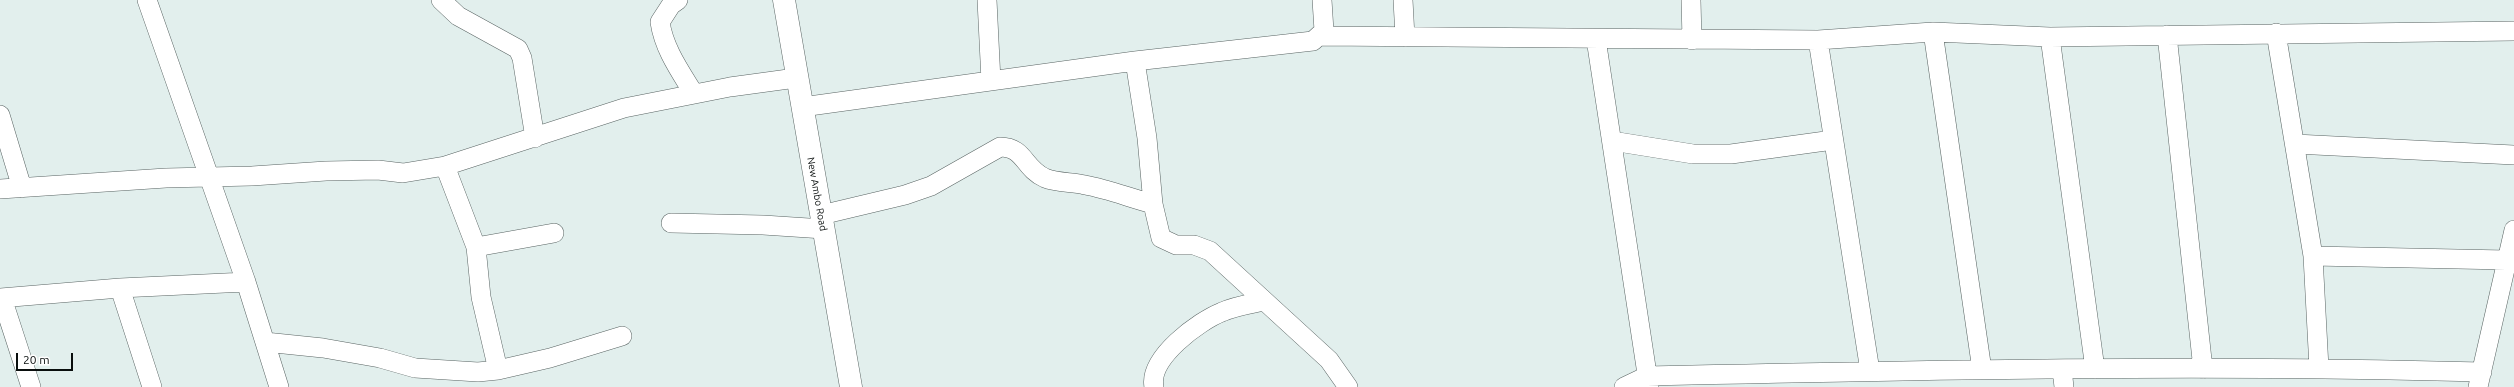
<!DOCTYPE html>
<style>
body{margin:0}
#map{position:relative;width:2514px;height:387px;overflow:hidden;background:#e2efed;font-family:Ubuntu,sans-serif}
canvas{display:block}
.scale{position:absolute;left:16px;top:353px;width:57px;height:18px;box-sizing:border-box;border:2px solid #090e0d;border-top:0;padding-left:5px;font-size:12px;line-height:14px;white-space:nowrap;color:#090e0d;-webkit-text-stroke:3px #fff;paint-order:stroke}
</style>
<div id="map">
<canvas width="2514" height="387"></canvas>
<div class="scale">20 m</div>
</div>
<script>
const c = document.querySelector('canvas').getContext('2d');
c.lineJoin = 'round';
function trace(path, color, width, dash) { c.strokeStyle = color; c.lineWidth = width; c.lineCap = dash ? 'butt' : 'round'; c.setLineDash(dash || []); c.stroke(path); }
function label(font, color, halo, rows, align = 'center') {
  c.font = font + ' Ubuntu,sans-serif'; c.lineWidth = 4; c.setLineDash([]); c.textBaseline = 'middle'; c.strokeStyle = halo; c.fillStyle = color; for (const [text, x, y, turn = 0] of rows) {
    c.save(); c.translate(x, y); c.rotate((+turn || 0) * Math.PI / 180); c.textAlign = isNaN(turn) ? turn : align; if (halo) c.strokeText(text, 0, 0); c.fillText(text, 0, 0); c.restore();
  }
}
const minor = new Path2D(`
 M147 0 246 282 279 387
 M441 0 458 16 518 49 522 58 535 138
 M678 0 671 5 660 22C664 49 680 71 694 94
 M987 0 991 81
 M1403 0 1405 37
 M1691 0 1692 40
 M1933 32 1982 370
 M2276 33 2313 256 2319 368
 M2167 35 2203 369
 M1321 36 1818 40 1933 32 2050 37 2514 31
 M2050 37 2095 369
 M1596 39 1649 387
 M1818 40 1870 371
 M1135 61 1147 138 1153 204 1161 238 1176 245H1194L1210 251 1329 360 1348 387
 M802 107 1135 61 1313 41 1324 31 1322 0
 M0 115 22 188
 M1612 141 1693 154H1731L1833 140
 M2295 144 2514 155
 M445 166 476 247 481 297 498 370
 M0 189 166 178 252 176 326 171 378 170 403 173 445 166 624 108 730 87 796 78
 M821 215 905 195 931 186 1000 147C1025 147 1023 168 1045 178 1057 183 1073 182 1085 185 1108 189 1130 198 1153 204
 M671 223 763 225 824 229
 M476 247 554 233
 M2313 256 2506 260
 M120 288 152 387
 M0 298 120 288 246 282
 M2 298 31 387
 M265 342 323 348 380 358 415 368 478 372 498 370 550 358 622 336
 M2062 369 2064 387
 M1154 387C1148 358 1199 321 1222 312 1235 306 1250 304 1264 301
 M1624 387 1647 376C1925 370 2204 364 2482 372
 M2478 387 2514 230`);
const major = new Path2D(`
 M784 0 851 387`);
const streetNames = [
 ["New Ambo Road",817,194,80]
];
trace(minor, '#596463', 20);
trace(major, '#596463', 23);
trace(minor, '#fff', 19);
trace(major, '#fff', 22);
label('10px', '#090e0d', '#fff', streetNames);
</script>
